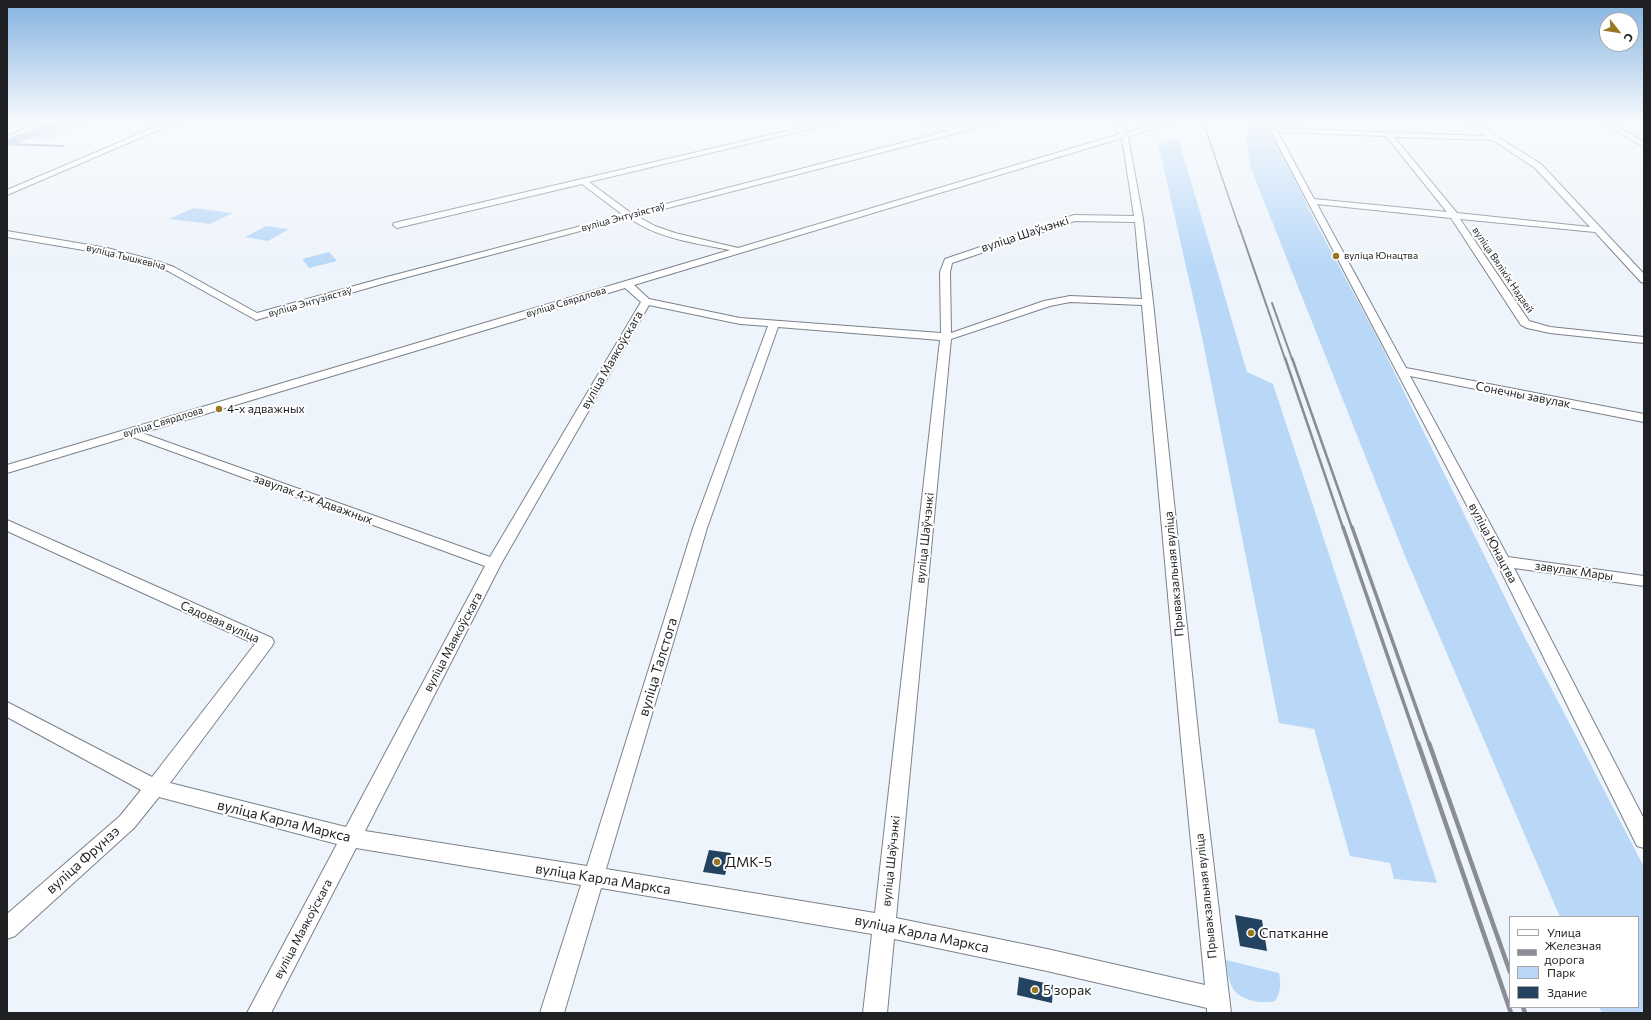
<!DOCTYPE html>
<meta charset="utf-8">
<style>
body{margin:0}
#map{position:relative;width:1651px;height:1020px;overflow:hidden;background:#eef4fb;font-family:Commissioner,sans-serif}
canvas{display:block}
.frame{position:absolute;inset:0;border:8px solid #1e2023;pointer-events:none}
.legend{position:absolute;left:1509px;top:916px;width:130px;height:92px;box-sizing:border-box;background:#fff;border:1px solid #a5a6a7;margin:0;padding:5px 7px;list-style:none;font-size:12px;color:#1e2023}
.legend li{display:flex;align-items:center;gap:8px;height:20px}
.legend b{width:20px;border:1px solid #a5a6a7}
.north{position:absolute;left:1599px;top:12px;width:40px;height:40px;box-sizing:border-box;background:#fff;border:1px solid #a5a6a7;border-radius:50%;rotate:120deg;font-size:11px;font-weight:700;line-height:16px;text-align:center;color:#1e2023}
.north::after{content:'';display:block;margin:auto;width:14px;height:18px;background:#9a7721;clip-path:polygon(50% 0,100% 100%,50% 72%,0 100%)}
</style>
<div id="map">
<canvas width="1651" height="1020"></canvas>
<div class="frame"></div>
<ul class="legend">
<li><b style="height:5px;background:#fff"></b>Улица</li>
<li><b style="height:5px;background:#8a8e94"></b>Железная дорога</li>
<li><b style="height:11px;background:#b9d8f8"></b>Парк</li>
<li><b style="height:11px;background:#234361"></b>Здание</li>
</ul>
<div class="north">С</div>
</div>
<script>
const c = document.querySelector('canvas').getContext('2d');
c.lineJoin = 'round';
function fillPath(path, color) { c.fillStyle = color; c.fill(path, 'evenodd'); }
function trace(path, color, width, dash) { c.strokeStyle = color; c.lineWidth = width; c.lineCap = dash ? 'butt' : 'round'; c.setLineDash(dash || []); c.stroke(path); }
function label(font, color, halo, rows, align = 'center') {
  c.font = font + ' Commissioner,sans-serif'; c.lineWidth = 4; c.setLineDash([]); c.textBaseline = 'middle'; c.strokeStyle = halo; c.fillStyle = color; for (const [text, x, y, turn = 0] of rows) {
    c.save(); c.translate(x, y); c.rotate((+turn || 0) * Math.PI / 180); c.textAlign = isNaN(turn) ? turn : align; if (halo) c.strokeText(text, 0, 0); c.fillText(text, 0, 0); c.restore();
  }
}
const green = new Path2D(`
 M68 122H91L50 139H25Z
 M1255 123 1267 125 1317 225 1378 339 1521 630 1644 867V1013H1602L1599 1007H1638V917H1560L1405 556 1252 171C1249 159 1241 131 1255 123Z
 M1166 140 1179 141 1247 372 1273 384 1437 883 1394 879 1390 863 1350 856 1314 729 1279 723 1202 337 1158 143Z
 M193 208 233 213 210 224 169 219Z
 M266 226 289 229 268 241 245 237Z
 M329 252 337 261 309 268 302 259Z
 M1226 960 1279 973C1281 984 1281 992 1275 1001 1263 1004 1242 1001 1234 990 1228 981 1227 970 1226 960Z`);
const stream = new Path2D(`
 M7 144 63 146`);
const river = new Path2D(`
 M52 122H69L68 124 7 147V139Z`);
const building = new Path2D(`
 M709 850 731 853 725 875 703 872Z
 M1235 915 1262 920 1267 951 1240 946Z
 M1019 977 1053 985 1052 1003 1017 995Z`);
const minor = new Path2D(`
 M27 122H37L7 135V130Z
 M167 122H177L7 195V190Z
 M825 122H839L589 182 631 213 947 131 925 122H935L954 129 981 122H994L957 133 637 216 655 226 675 233 738 248 1120 134 1117 131V122H1123L1126 133 1160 122H1172L1128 137 1143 219 1153 302 1199 741 1231 1013H1207V1008L1047 971 894 939 887 1013H863L872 934 601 888 564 1013H540L581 885 356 848 271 1013H247L337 844 159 797 134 828 15 936 7 939V914L120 816 141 790 7 717V702L152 777 255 644 7 531V520L272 638 274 642 272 646 170 783 346 827 485 566 130 436 7 473V465L730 250C695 243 659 239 629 218L389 282 256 320 168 271 151 265 107 254 7 237V231L107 248 157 261 174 267 257 313 383 278 623 215 582 184 397 228 393 225 394 223ZM1122 138 1134 216 1074 215 945 259 940 272 941 333 740 318 649 299 634 285ZM1075 221 1135 222 1142 299 1070 296 1044 301 951 333 950 272 952 263ZM625 288 641 302 490 557 142 433ZM1070 302 1142 305 1181 741 1205 985 1047 949 896 918 951 339 1050 306ZM649 305 740 324 768 326 693 528 587 866 365 831 501 564ZM778 327 940 340 875 913 606 869 707 528Z
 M1266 122H1273L1276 128 1485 136 1466 122H1474L1541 164 1644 274V283L1641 282 1595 232 1460 219 1529 321 1550 327 1644 337V343L1550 333 1527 328 1521 325 1451 218 1317 204 1406 368 1644 414V422L1410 376 1508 557 1644 576V586L1514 568 1644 819V848L1637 846 1496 561ZM1278 132 1386 136 1447 212 1314 199ZM1394 137 1493 140 1535 168 1590 227 1457 213Z
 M1601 122H1610L1644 142V147Z`);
const railFar4 = new Path2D(`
 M1203 122 1239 227`);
const railFar3 = new Path2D(`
 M1239 226 1285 359
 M1272 303 1292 359`);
const railFar2 = new Path2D(`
 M1285 358 1343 528
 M1292 358 1352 528`);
const railFar1 = new Path2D(`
 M1343 527 1418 744
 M1352 527 1429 744`);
const rail = new Path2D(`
 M1418 743 1511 1013
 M1429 743 1510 972
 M1523 1007 1525 1013`);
const markers = [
 [1336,256,4,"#9a7721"],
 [219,409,4,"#9a7721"],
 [717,862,4,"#9a7721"],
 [1251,933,4,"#9a7721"],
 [1035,990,4,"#9a7721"]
];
const farStreetnames = [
 ["вуліца Энтузіястаў",623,217,-15],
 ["вуліца Тышкевіча",126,257,14],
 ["вуліца Вялікіх Надзей",1503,270,56],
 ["вуліца Энтузіястаў",310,302,-16],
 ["вуліца Свярдлова",566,302,-17],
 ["вуліца Свярдлова",163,422,-17]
];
const farPoinames = [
 ["вуліца Юнацтва",1344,256]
];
const streetNames = [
 ["вуліца Шаўчэнкі",1025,234,-18],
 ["вуліца Маякоўскага",612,360,-60],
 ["Сонечны завулак",1523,395,11],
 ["завулак 4-х Адважных",313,499,20],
 ["вуліца Шаўчэнкі",925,538,-84],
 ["вуліца Юнацтва",1493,543,62],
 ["завулак Мары",1574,571,8],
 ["Прывакзальная вуліца",1174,574,-95],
 ["Садовая вуліца",220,622,24],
 ["вуліца Маякоўскага",453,642,-62],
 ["вуліца Шаўчэнкі",891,861,-84],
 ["Прывакзальная вуліца",1206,896,-96],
 ["вуліца Маякоўскага",303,929,-62]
];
const poiNames = [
 ["4-х адважных",227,409]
];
const nearStreetnames = [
 ["вуліца Талстога",658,667,-73],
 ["вуліца Карла Маркса",284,821,14],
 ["вуліца Фрунзэ",83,860,-42],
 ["вуліца Карла Маркса",603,879,9],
 ["вуліца Карла Маркса",922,934,12]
];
const nearPoinames = [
 ["ДМК-5",725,862],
 ["Спатканне",1259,933],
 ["5 зорак",1043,990]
];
fillPath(green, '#b9d8f8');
trace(stream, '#6b849e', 2);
fillPath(river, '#8cafd3');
fillPath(building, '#234361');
trace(minor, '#7c8289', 2);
fillPath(minor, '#fff');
trace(railFar4, '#8a8e94', 1.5);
trace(railFar3, '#8a8e94', 2);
trace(railFar2, '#8a8e94', 2.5);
trace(railFar1, '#8a8e94', 3.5);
trace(rail, '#8a8e94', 4.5);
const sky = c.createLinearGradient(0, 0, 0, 265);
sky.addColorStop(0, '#83b2e0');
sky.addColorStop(0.46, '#f7fafd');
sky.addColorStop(1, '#f7fafd00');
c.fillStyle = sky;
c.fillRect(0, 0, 1651, 265);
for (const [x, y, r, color] of markers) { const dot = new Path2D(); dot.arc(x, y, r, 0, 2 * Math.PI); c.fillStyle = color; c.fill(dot); trace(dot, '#fff', 1.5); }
label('10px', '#1e2023', '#fff', farStreetnames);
label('10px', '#1e2023', '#fff', farPoinames, 'left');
label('12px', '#1e2023', '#fff', streetNames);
label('12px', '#1e2023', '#fff', poiNames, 'left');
label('14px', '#1e2023', '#fff', nearStreetnames);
label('14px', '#1e2023', '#fff', nearPoinames, 'left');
</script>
